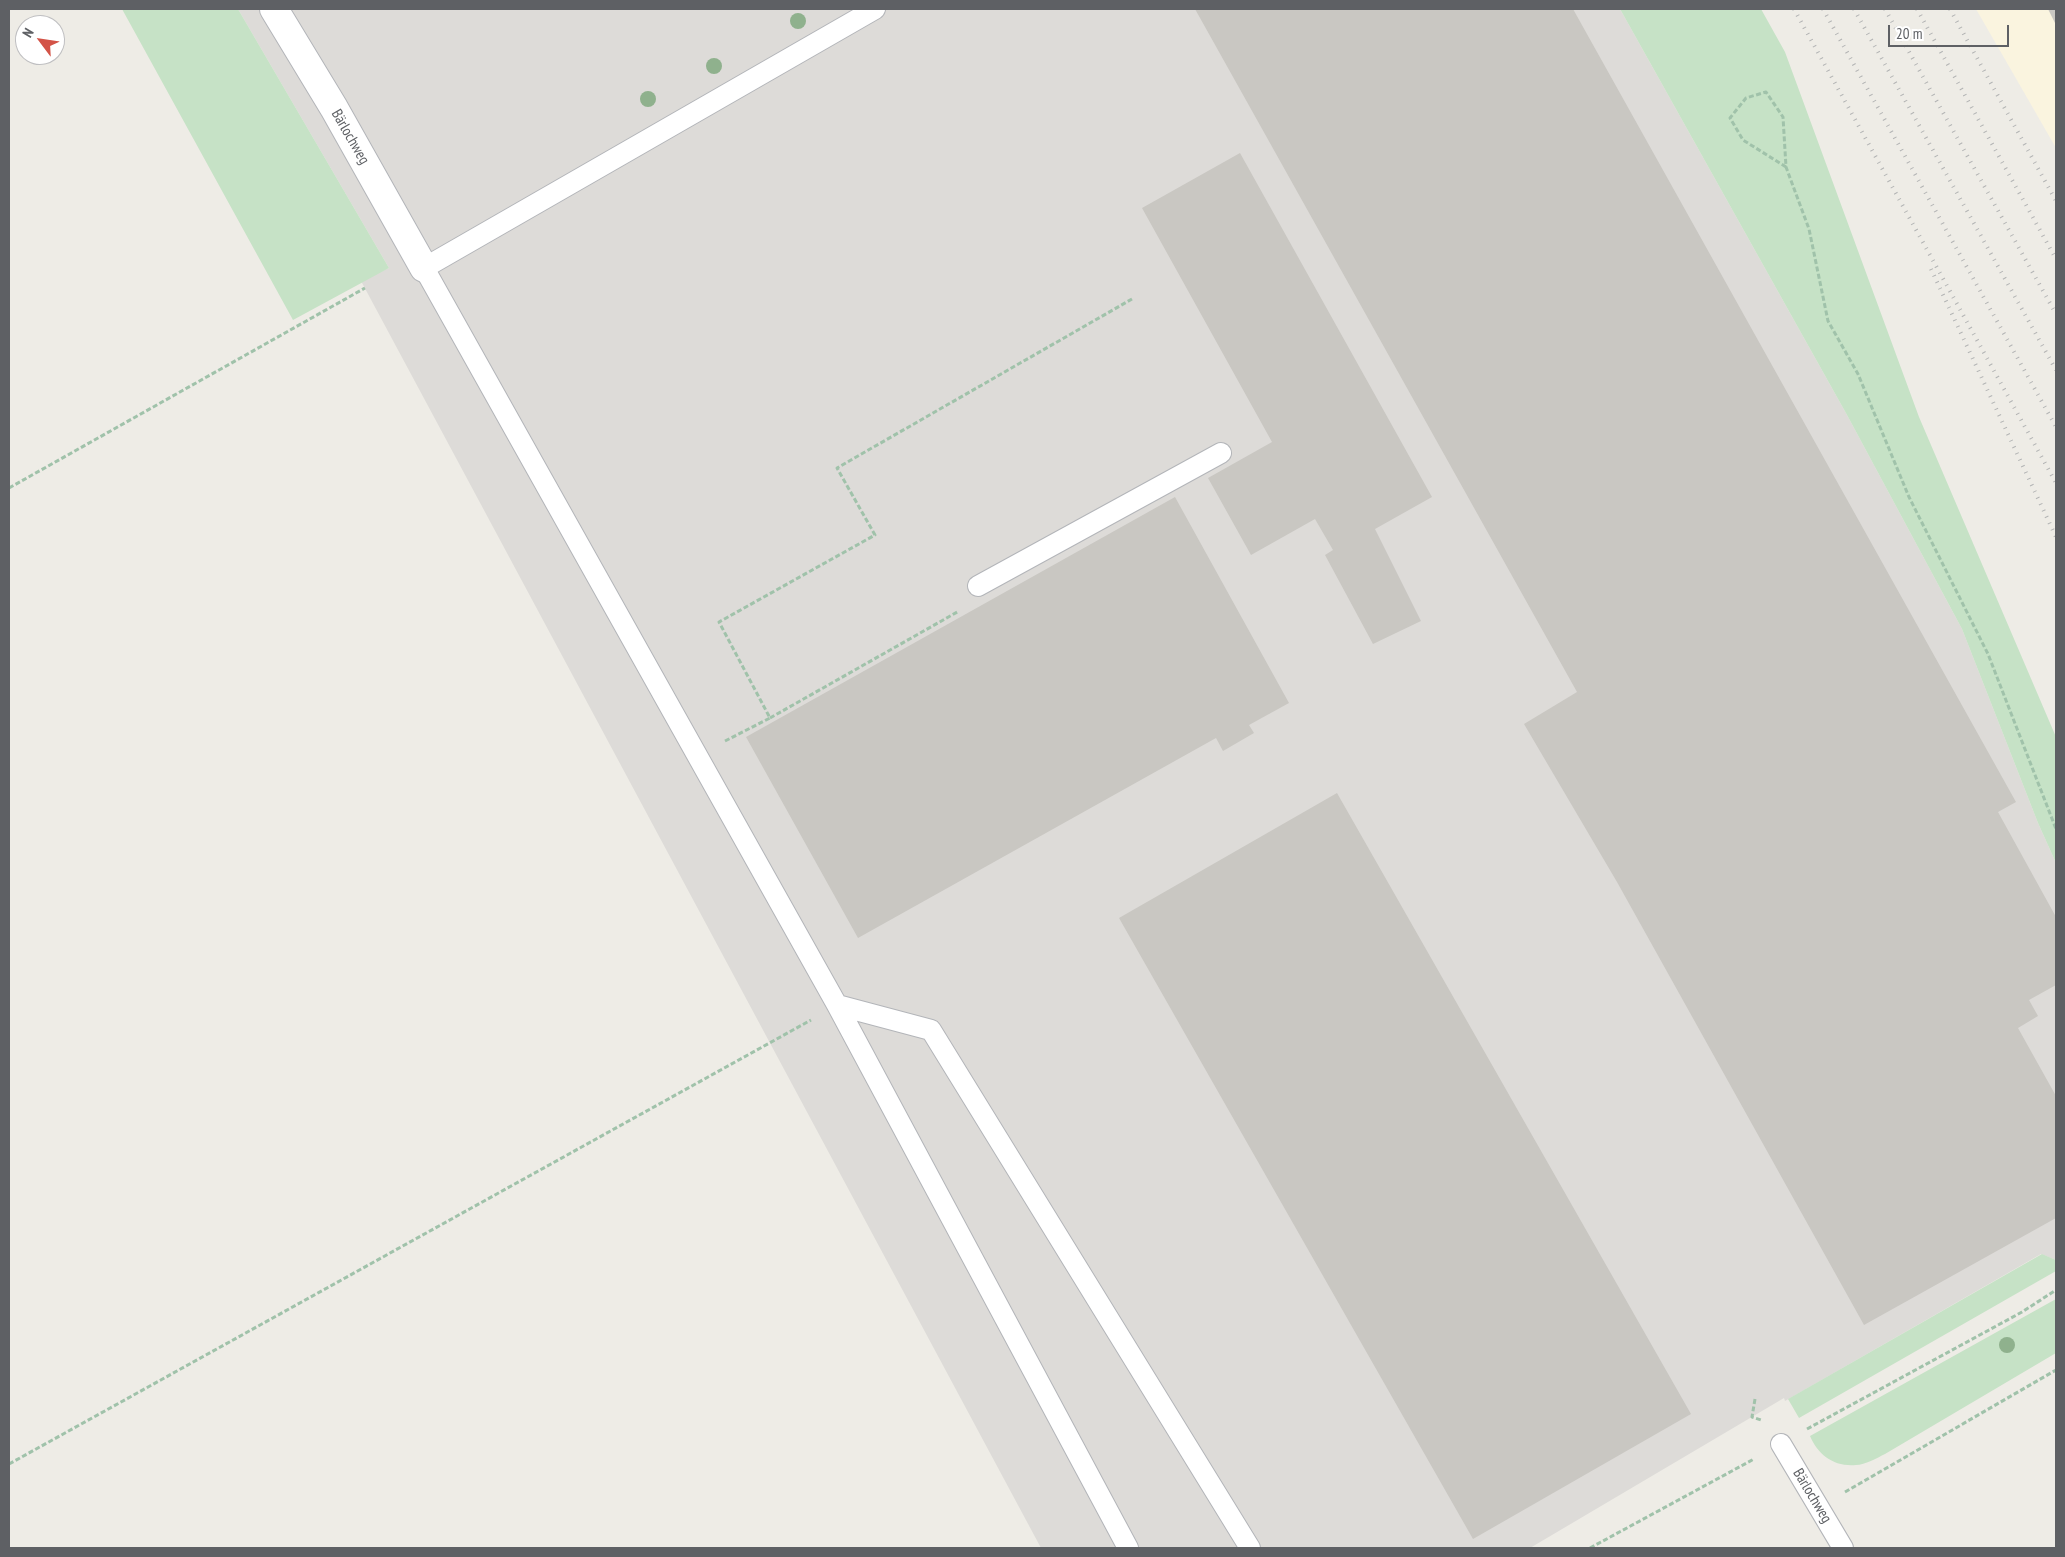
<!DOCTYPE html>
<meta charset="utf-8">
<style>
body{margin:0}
#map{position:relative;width:2065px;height:1557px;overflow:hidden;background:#eeece6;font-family:"PT Sans Narrow",sans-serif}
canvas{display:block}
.frame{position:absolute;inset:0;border:10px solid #5e6064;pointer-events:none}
.north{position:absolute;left:15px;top:15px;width:50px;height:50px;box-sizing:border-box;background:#fff;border:1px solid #bfbfc1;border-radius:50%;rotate:301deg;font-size:14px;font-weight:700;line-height:20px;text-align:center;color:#5e6064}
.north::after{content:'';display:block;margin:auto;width:18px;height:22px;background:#d35347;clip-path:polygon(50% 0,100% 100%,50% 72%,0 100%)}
.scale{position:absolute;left:1888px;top:25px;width:121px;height:22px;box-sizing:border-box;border:2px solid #5e6064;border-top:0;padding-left:6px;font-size:15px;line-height:18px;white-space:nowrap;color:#5e6064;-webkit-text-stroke:4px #fff;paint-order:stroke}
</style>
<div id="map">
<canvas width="2065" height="1557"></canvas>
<div class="frame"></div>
<div class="north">N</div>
<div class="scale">20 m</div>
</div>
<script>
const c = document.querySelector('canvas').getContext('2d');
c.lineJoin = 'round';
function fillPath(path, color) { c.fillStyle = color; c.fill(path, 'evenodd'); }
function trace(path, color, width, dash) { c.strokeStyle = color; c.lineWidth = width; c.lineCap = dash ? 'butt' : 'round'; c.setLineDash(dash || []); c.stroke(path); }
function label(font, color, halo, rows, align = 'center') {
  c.font = font + ' "PT Sans Narrow",sans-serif'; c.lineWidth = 4; c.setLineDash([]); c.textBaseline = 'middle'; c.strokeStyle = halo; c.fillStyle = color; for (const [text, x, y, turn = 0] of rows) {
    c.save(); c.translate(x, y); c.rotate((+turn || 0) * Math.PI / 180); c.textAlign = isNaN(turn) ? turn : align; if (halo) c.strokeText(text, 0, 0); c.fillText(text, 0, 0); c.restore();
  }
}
const commercial = new Path2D(`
 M1976 9H2056V148Z`);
const industrial = new Path2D(`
 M238 9H1620L1847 415 1962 629 2038 823 2056 863V1260L2041 1254 1785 1401 1784 1398 1530 1548H1041L361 281 389 268Z`);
const green = new Path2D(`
 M122 9H238L389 268 293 320Z
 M1620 9H1761L1785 52 1919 417 2056 737V863L2038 823 1962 629 1847 415Z
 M2042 1254 2056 1260V1271L1799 1418 1788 1399Z
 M2056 1299V1353L1885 1454C1877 1458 1865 1465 1856 1465 1834 1467 1818 1455 1810 1436Z`);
const building = new Path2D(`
 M1195 9H1573L2016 802 1998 812 2056 917V985L2029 1000 2038 1016 2018 1028 2056 1096V1218L1864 1325 1617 882 1524 724 1577 692Z
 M2048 9H2056V25Z
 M1240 153 1432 497 1375 529 1421 621 1373 644 1325 555 1333 550 1315 519 1251 555 1208 478 1272 442 1142 208Z
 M1175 497 1289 703 1249 725 1254 733 1223 751 1216 738 858 938 746 737Z
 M1337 793 1691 1414 1473 1539 1119 918Z`);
const path = new Path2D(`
 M1786 167 1743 140 1730 118 1746 98 1766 92 1783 117 1786 167 1809 229 1828 321 1858 374 1909 497 1988 654 2056 829
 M9 488 365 288
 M770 718 959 611
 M725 741 770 718 719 622 875 535 837 468 1132 299
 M1755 1399 1752 1417 1761 1420
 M1807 1429 2022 1312 2056 1290
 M9 1464 811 1020
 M1845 1492 2056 1370
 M1590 1548 1754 1459`);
const lane = new Path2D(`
 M875 9 424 268 837 1005 1128 1548
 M978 586 1221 453
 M837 1005 931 1030 1250 1548
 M1781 1444 1843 1548`);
const street = new Path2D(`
 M274 9 334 108 424 268`);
const rail = new Path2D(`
 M1794 9 2056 483
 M1823 9 2056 427
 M1854 9 2056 370
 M1885 9 2056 314
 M1917 9 2056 259
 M1950 9 2056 201
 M1931 269 2056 537`);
const trees = [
 [798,21],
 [714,66],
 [648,99],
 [2007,1345]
];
const streetNames = [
 ["Bärlochweg",350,137,60],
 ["Bärlochweg",1812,1496,59]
];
fillPath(commercial, '#faf4df');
fillPath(industrial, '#dddbd8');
fillPath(green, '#c6e2c6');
fillPath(building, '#c9c7c2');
trace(lane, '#b3b5b9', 22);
trace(street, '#b3b5b9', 30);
trace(path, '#a0c2aa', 3, [5, 2.5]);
trace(lane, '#fff', 20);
trace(street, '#fff', 28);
trace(rail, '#b3b4b4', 4, [1, 6]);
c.fillStyle = '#8fb18d';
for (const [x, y] of trees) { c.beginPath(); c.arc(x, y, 8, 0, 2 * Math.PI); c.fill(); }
label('15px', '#5e6064', '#fff', streetNames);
</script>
